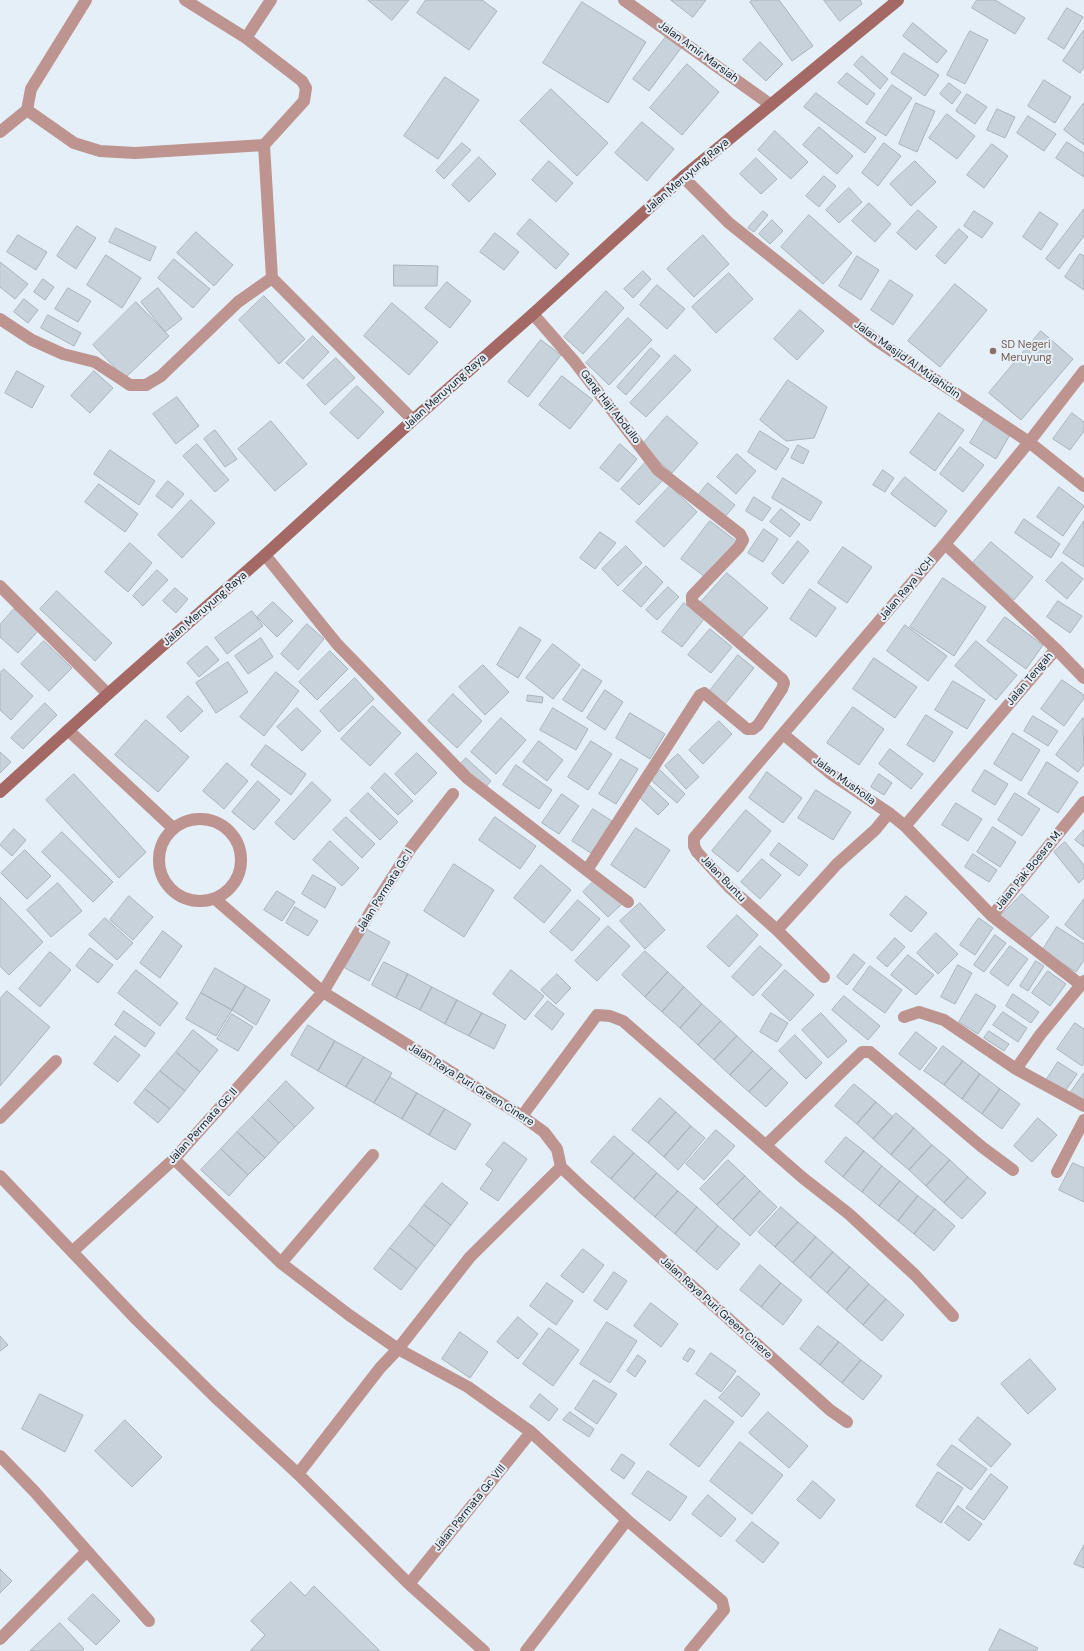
<!DOCTYPE html>
<style>
body{margin:0}
canvas{display:block;background:#e4eff8}
</style>
<canvas width="1084" height="1651"></canvas>
<script>
const c = document.querySelector('canvas').getContext('2d');
c.lineJoin = 'round';
function fillPath(path, color) { c.fillStyle = color; c.fill(path, 'evenodd'); }
function trace(path, color, width, dash) { c.strokeStyle = color; c.lineWidth = width; c.lineCap = dash ? 'butt' : 'round'; c.setLineDash(dash || []); c.stroke(path); }
function label(font, color, halo, rows, align = 'center') {
  c.font = font + ' "DM Sans",sans-serif'; c.lineWidth = 4; c.setLineDash([]); c.textBaseline = 'middle'; c.strokeStyle = halo; c.fillStyle = color; for (const [text, x, y, turn = 0] of rows) {
    c.save(); c.translate(x, y); c.rotate((+turn || 0) * Math.PI / 180); c.textAlign = isNaN(turn) ? turn : align; if (halo) c.strokeText(text, 0, 0); c.fillText(text, 0, 0); c.restore();
  }
}
const building = new Path2D(`
 M368 0H409L392 20Z
 M426 0H482L497 11 469 50 417 13Z
 M671 0H706L693 17Z
 M753 0H779L813 46 792 61 750 2Z
 M824 0H860L862 4 840 21Z
 M977 0H995L1025 18 1015 34 972 8Z
 M582 2 646 42 608 103 543 63Z
 M1067 8 1083 17 1064 49 1048 39Z
 M913 23 947 51 937 63 903 36Z
 M1084 30V67L1080 73 1063 61Z
 M970 31 988 40 965 84 947 75Z
 M666 37 681 48 649 91 633 79Z
 M760 42 783 64 766 81 743 60Z
 M904 53 939 75 925 96 891 73Z
 M862 56 888 79 880 89 854 65Z
 M687 64 719 92 682 135 650 108Z
 M847 73 875 94 867 105 838 83Z
 M445 77 479 100 438 159 404 136Z
 M1044 80 1071 97 1055 123 1028 106Z
 M949 83 961 92 952 104 940 94Z
 M892 85 912 98 886 136 866 123Z
 M551 89 608 143 577 176 520 121Z
 M816 93 876 138 865 153 804 107Z
 M967 94 987 107 975 124 956 111Z
 M916 103 935 111 917 152 899 144Z
 M1084 103V145L1064 130Z
 M997 109 1015 117 1005 138 987 130Z
 M947 114 975 136 957 159 929 138Z
 M1028 116 1056 134 1044 151 1017 133Z
 M642 122 674 149 647 181 615 153Z
 M819 127 853 156 837 174 803 145Z
 M775 131 808 162 791 179 758 150Z
 M1067 142 1084 153V177L1056 158Z
 M462 143 471 150 444 179 436 171Z
 M884 143 901 156 878 186 862 173Z
 M992 144 1008 156 984 188 967 175Z
 M479 157 496 174 469 202 452 185Z
 M756 158 777 179 761 194 740 174Z
 M549 161 573 183 556 202 532 180Z
 M915 161 936 182 911 206 890 184Z
 M824 176 836 186 819 207 806 196Z
 M849 188 862 202 839 223 826 210Z
 M869 203 891 224 875 242 852 221Z
 M1084 209V236L1059 269 1046 259Z
 M918 210 937 227 916 250 897 233Z
 M763 211 768 215 754 232 748 228Z
 M974 211 993 223 982 238 964 226Z
 M1040 212 1058 224 1041 250 1023 237Z
 M809 215 852 253 823 284 781 247Z
 M530 219 569 254 556 269 517 234Z
 M772 220 783 231 770 244 759 234Z
 M77 226 96 238 76 269 57 256Z
 M116 228 156 247 150 261 109 242Z
 M959 229 968 237 945 264 936 256Z
 M196 232 233 265 214 286 177 253Z
 M495 233 519 252 504 270 480 252Z
 M18 235 47 252 36 270 7 252Z
 M703 235 729 264 694 297 667 269Z
 M1080 254 1084 256V290L1065 277Z
 M106 255 141 278 122 308 87 285Z
 M857 256 879 270 861 300 839 286Z
 M174 259 210 289 193 308 158 278Z
 M0 262 28 284 15 299 0 287Z
 M394 265 438 266 437 286H394Z
 M643 271 651 279 633 298 624 289Z
 M729 273 753 299 716 333 692 307Z
 M43 279 54 287 45 300 34 292Z
 M890 280 913 295 893 325 871 310Z
 M447 282 471 301 450 328 425 308Z
 M955 284 987 310 940 367 908 341Z
 M657 285 685 309 667 329 640 305Z
 M68 288 91 301 78 322 55 309Z
 M158 288 182 319 165 332 141 302Z
 M606 291 624 308 583 354 564 337Z
 M264 296 305 339 279 364 239 320Z
 M24 299 38 310 28 323 14 312Z
 M136 302 169 336 125 378 93 345Z
 M392 303 438 342 409 375 364 336Z
 M800 310 824 331 797 360 774 339Z
 M48 315 81 333 74 346 41 328Z
 M628 318 652 340 609 385 586 363Z
 M1041 331 1073 359 1021 420 989 393Z
 M313 336 329 352 303 379 286 363Z
 M541 340 561 355 528 397 508 382Z
 M651 348 660 356 626 395 617 387Z
 M675 355 691 370 646 417 630 403Z
 M336 358 355 378 325 405 307 385Z
 M17 371 44 386 32 408 5 393Z
 M94 371 113 388 90 413 71 396Z
 M562 376 593 400 570 429 539 405Z
 M788 380 827 407 814 438 786 441 760 420Z
 M357 386 384 412 358 439 330 413Z
 M177 397 199 426 176 444 153 414Z
 M939 413 964 430 935 471 910 453Z
 M1072 413 1084 422V431L1070 450 1053 439Z
 M667 416 698 443 672 473 641 446Z
 M985 418 1011 433 996 459 970 443Z
 M271 421 307 464 275 491 238 449Z
 M215 430 237 459 225 467 204 439Z
 M760 431 789 449 776 470 748 452Z
 M197 444 229 480 215 492 183 456Z
 M620 444 637 459 618 482 600 468Z
 M798 445 809 451 803 464 791 458Z
 M960 447 984 465 963 492 940 474Z
 M110 450 155 481 139 505 94 474Z
 M737 454 756 471 736 494 717 477Z
 M646 462 664 479 639 505 621 489Z
 M883 470 894 478 885 492 873 485Z
 M905 477 947 511 935 527 891 494Z
 M783 478 822 502 810 521 772 498Z
 M168 481 184 494 172 508 156 496Z
 M708 483 735 505 724 518 697 497Z
 M99 484 138 514 125 532 85 502Z
 M670 486 697 512 664 547 636 522Z
 M1059 487 1084 506 1063 536 1037 517Z
 M754 497 771 508 762 521 746 511Z
 M191 500 215 523 182 558 158 535Z
 M781 509 800 524 790 537 770 522Z
 M1024 519 1060 544 1051 558 1015 533Z
 M710 521 736 541 708 579 681 559Z
 M1084 521V567L1063 553Z
 M764 529 778 539 763 562 748 553Z
 M600 532 616 543 595 569 580 558Z
 M798 541 809 551 783 584 772 574Z
 M991 542 1033 577 1014 600 972 564Z
 M130 543 152 563 128 592 105 572Z
 M626 546 642 563 618 586 602 569Z
 M843 547 872 567 847 603 818 583Z
 M1062 562 1083 579 1067 599 1046 581Z
 M646 566 663 582 641 607 623 591Z
 M157 570 168 580 143 606 133 596Z
 M727 573 768 608 741 638 701 602Z
 M943 578 986 607 954 656 910 627Z
 M668 587 679 597 657 620 646 610Z
 M175 588 188 599 176 613 163 601Z
 M810 589 836 608 816 637 790 619Z
 M57 591 112 643 95 661 40 609Z
 M1058 601 1082 616 1070 633 1047 617Z
 M273 602 293 621 277 637 257 617Z
 M684 603 704 619 682 647 662 632Z
 M14 609 39 630 18 653 0 637V625Z
 M252 611 263 626 227 654 215 638Z
 M1005 617 1043 645 1026 669 987 641Z
 M307 624 324 639 298 670 281 654Z
 M905 625 947 656 928 681 887 651Z
 M520 627 541 640 518 678 497 665Z
 M710 629 732 647 711 673 688 655Z
 M261 638 273 657 248 674 235 656Z
 M44 641 72 668 49 691 21 664Z
 M976 641 1017 675 996 700 955 666Z
 M553 644 580 665 553 699 526 678Z
 M207 646 219 660 199 677 187 663Z
 M330 651 348 669 317 700 299 682Z
 M738 655 754 668 725 704 709 692Z
 M874 658 917 687 895 718 853 689Z
 M228 662 248 692 216 713 196 683Z
 M483 665 509 692 485 715 459 687Z
 M4 669 33 696 11 720 0 710V673Z
 M583 669 602 681 582 712 563 700Z
 M276 672 299 691 264 736 240 717Z
 M355 678 374 699 339 732 320 711Z
 M1062 680 1084 695V698L1064 726 1041 709Z
 M953 681 985 700 967 729 935 710Z
 M605 690 623 702 605 730 587 718Z
 M453 694 482 721 457 748 428 721Z
 M528 695 543 697 542 703 527 701Z
 M188 696 203 711 181 732 167 717Z
 M45 703 57 715 23 749 11 738Z
 M373 706 401 733 370 766 341 739Z
 M853 707 884 729 859 765 827 743Z
 M297 708 321 731 302 751 277 727Z
 M553 708 588 729 576 750 540 730Z
 M630 713 665 734 650 759 616 738Z
 M926 715 953 732 934 762 907 745Z
 M1033 716 1058 731 1048 746 1024 731Z
 M501 718 526 740 496 774 471 752Z
 M1083 718 1084 764 1078 772 1056 755Z
 M146 720 189 757 158 792 115 755Z
 M719 721 732 734 703 764 689 750Z
 M1013 733 1040 750 1021 781 994 764Z
 M539 741 563 760 547 781 523 762Z
 M591 741 612 754 588 790 568 777Z
 M266 745 306 774 291 795 251 765Z
 M890 749 923 774 911 789 879 764Z
 M0 752 11 762 0 773Z
 M417 753 437 773 415 795 395 774Z
 M678 754 699 777 686 789 665 766Z
 M466 758 491 781 484 789 459 766Z
 M621 759 638 769 616 804 599 794Z
 M1047 762 1078 782 1058 813 1028 794Z
 M227 763 248 781 224 809 203 791Z
 M516 765 552 790 539 809 503 785Z
 M660 770 685 794 677 803 651 780Z
 M985 770 1008 784 995 805 972 791Z
 M767 772 802 798 783 823 749 798Z
 M385 773 413 801 398 815 371 788Z
 M74 774 146 852 119 878 46 800Z
 M879 774 892 783 884 795 871 787Z
 M258 781 280 800 254 830 232 812Z
 M312 782 331 800 294 840 275 823Z
 M649 785 669 804 658 815 638 796Z
 M816 790 851 812 833 840 798 818Z
 M368 793 398 822 380 840 350 811Z
 M1015 793 1040 809 1022 836 998 820Z
 M562 794 579 806 559 834 542 823Z
 M956 803 982 819 968 841 942 825Z
 M593 809 612 821 591 853 572 841Z
 M746 810 771 831 738 872 712 851Z
 M346 817 375 844 362 858 333 830Z
 M495 817 536 846 520 869 479 840Z
 M993 827 1016 842 1000 867 977 852Z
 M636 828 670 850 645 888 611 865Z
 M14 829 26 840 12 856 0 845Z
 M1084 830V847L1075 840Z
 M62 832 113 882 93 902 42 852Z
 M330 841 359 868 342 886 313 860Z
 M1065 842 1084 865V878L1079 883 1054 852Z
 M779 843 808 865 799 876 770 855Z
 M25 850 51 876 27 899 1 873Z
 M973 854 997 870 989 882 965 867Z
 M762 859 781 875 760 899 741 882Z
 M454 864 494 890 464 937 424 911Z
 M541 865 571 890 544 923 514 898Z
 M313 875 336 888 325 908 302 894Z
 M594 881 624 902 608 917 583 892Z
 M58 883 82 911 51 937 27 910Z
 M277 891 295 902 282 921 264 910Z
 M1022 894 1049 917 1027 941 1000 917Z
 M129 896 153 917 133 940 110 920Z
 M906 896 927 913 911 932 890 915Z
 M0 897 43 942 9 975 0 966Z
 M1084 899V940L1065 925Z
 M578 900 600 919 572 951 550 932Z
 M640 903 665 930 645 949 620 921Z
 M295 907 318 921 308 936 286 923Z
 M737 915 758 935 729 967 707 947Z
 M105 918 133 943 117 960 89 935Z
 M979 918 993 928 975 955 960 945Z
 M608 926 630 946 597 981 575 961Z
 M1057 927 1084 944V960L1076 972 1042 951Z
 M366 929 390 942 369 981 345 968Z
 M163 931 182 946 160 978 140 963Z
 M936 933 958 954 938 974 917 953Z
 M995 935 1006 943 984 972 974 965Z
 M895 938 905 947 887 967 877 958Z
 M760 946 782 965 753 996 732 977Z
 M1010 946 1028 959 1008 986 990 973Z
 M90 948 113 965 98 983 76 966Z
 M645 951 668 972 645 997 622 975Z
 M50 952 71 970 40 1007 19 989Z
 M854 954 865 963 847 985 837 977Z
 M908 955 934 975 916 995 891 975Z
 M1036 961 1044 966 1028 991 1020 986Z
 M384 962 408 974 396 998 372 985Z
 M958 965 972 973 955 1004 941 997Z
 M870 966 902 990 885 1013 853 990Z
 M215 968 246 986 232 1010 201 993Z
 M136 970 178 1003 160 1026 118 993Z
 M511 970 544 996 525 1020 493 994Z
 M785 970 814 995 790 1021 762 995Z
 M1048 971 1066 984 1050 1006 1032 993Z
 M668 972 684 987 662 1012 645 997Z
 M408 974 432 987 420 1010 396 998Z
 M557 974 571 988 556 1004 541 990Z
 M246 986 270 1000 256 1025 232 1010Z
 M432 987 457 1000 445 1024 420 1010Z
 M684 987 702 1004 680 1028 662 1012Z
 M7 991 50 1027 0 1086V999Z
 M201 993 232 1010 216 1036 186 1019Z
 M976 994 996 1006 978 1034 959 1022Z
 M1013 994 1039 1012 1031 1023 1006 1006Z
 M844 996 880 1026 868 1040 832 1010Z
 M457 1000 482 1013 469 1036 445 1024Z
 M548 1001 564 1014 552 1030 535 1016Z
 M702 1004 721 1021 698 1045 680 1028Z
 M124 1011 155 1033 145 1047 115 1025Z
 M1003 1012 1027 1028 1018 1042 993 1025Z
 M482 1013 506 1025 494 1049 469 1036Z
 M771 1013 788 1023 777 1042 760 1032Z
 M821 1013 847 1041 828 1058 802 1030Z
 M232 1014 253 1027 238 1051 217 1039Z
 M721 1021 737 1036 714 1060 698 1045Z
 M1075 1023 1084 1029V1063L1082 1066 1057 1049Z
 M308 1025 335 1041 318 1071 291 1055Z
 M193 1030 218 1050 200 1072 176 1052Z
 M989 1031 1009 1044 1004 1051 984 1038Z
 M916 1032 937 1048 920 1070 899 1054Z
 M795 1035 822 1063 806 1079 779 1051Z
 M115 1036 140 1055 118 1082 94 1064Z
 M737 1036 753 1051 730 1075 714 1060Z
 M335 1041 364 1057 346 1087 318 1071Z
 M943 1046 963 1061 944 1085 924 1071Z
 M753 1051 772 1068 749 1092 730 1075Z
 M176 1052 200 1072 185 1091 160 1071Z
 M364 1057 392 1073 374 1103 346 1087Z
 M963 1061 980 1074 962 1099 944 1085Z
 M1058 1062 1077 1074 1064 1093 1045 1082Z
 M772 1068 788 1083 766 1107 749 1092Z
 M160 1071 185 1091 170 1109 145 1089Z
 M1084 1073V1100L1071 1092Z
 M980 1074 1000 1089 982 1114 962 1099Z
 M390 1077 417 1093 402 1119 374 1103Z
 M286 1081 314 1108 295 1127 268 1100Z
 M854 1084 876 1102 857 1124 835 1106Z
 M145 1089 170 1109 158 1123 134 1103Z
 M1000 1089 1020 1104 1002 1129 982 1114Z
 M417 1093 445 1109 429 1135 402 1119Z
 M660 1098 676 1112 648 1143 632 1130Z
 M268 1100 295 1127 279 1143 252 1117Z
 M876 1102 893 1117 873 1139 857 1124Z
 M445 1109 471 1124 455 1150 429 1135Z
 M676 1112 691 1126 664 1157 648 1143Z
 M896 1113 914 1128 891 1155 873 1139Z
 M252 1117 279 1143 265 1158 237 1132Z
 M1038 1118 1057 1135 1032 1162 1014 1146Z
 M691 1126 705 1138 678 1170 664 1157Z
 M914 1128 932 1145 909 1170 891 1155Z
 M716 1130 735 1146 704 1180 686 1164Z
 M237 1132 265 1158 248 1175 221 1149Z
 M614 1136 634 1153 611 1179 591 1162Z
 M846 1137 864 1151 843 1177 825 1162Z
 M504 1142 527 1159 498 1201 480 1189 493 1170 486 1165Z
 M932 1145 950 1160 926 1186 909 1170Z
 M221 1149 248 1175 229 1196 201 1170Z
 M864 1151 882 1166 862 1192 843 1177Z
 M634 1153 657 1173 634 1199 611 1179Z
 M728 1160 745 1176 717 1205 700 1189Z
 M950 1160 968 1177 944 1203 926 1186Z
 M1073 1163 1084 1168V1202L1059 1190Z
 M882 1166 900 1181 879 1206 862 1192Z
 M657 1173 678 1191 655 1217 634 1199Z
 M745 1176 760 1191 733 1220 717 1205Z
 M968 1177 986 1193 962 1219 944 1203Z
 M900 1181 918 1196 898 1221 879 1206Z
 M442 1183 468 1203 451 1225 424 1205Z
 M678 1191 697 1207 675 1234 655 1217Z
 M760 1191 777 1207 750 1236 733 1220Z
 M918 1196 935 1209 914 1234 898 1221Z
 M424 1205 451 1225 435 1246 409 1225Z
 M697 1207 718 1226 696 1252 675 1234Z
 M781 1207 798 1222 775 1247 758 1232Z
 M935 1209 955 1226 934 1251 914 1234Z
 M798 1222 816 1237 793 1263 775 1247Z
 M409 1225 435 1246 417 1269 390 1248Z
 M718 1226 740 1244 717 1270 696 1252Z
 M816 1237 833 1252 810 1278 793 1263Z
 M390 1248 417 1269 401 1290 374 1269Z
 M583 1249 604 1265 583 1293 561 1276Z
 M833 1252 850 1267 827 1293 810 1278Z
 M760 1265 781 1283 761 1307 740 1290Z
 M850 1267 869 1284 846 1310 827 1293Z
 M614 1272 627 1281 607 1310 594 1301Z
 M547 1283 573 1301 556 1325 530 1306Z
 M781 1283 802 1300 783 1325 761 1307Z
 M869 1284 886 1299 863 1325 846 1310Z
 M886 1299 904 1315 882 1341 863 1325Z
 M651 1303 678 1324 661 1347 634 1326Z
 M518 1317 538 1334 518 1359 497 1342Z
 M607 1322 637 1341 610 1383 580 1364Z
 M818 1326 839 1342 820 1365 800 1349Z
 M549 1328 579 1350 553 1386 523 1364Z
 M460 1332 488 1352 470 1378 442 1359Z
 M0 1336 8 1345 0 1351Z
 M839 1342 861 1360 842 1383 820 1365Z
 M690 1348 695 1351 688 1362 683 1359Z
 M711 1353 736 1371 721 1392 696 1374Z
 M638 1355 646 1361 635 1377 627 1371Z
 M1030 1359 1056 1389 1028 1414 1001 1384Z
 M861 1360 882 1376 863 1400 842 1383Z
 M738 1376 760 1394 742 1417 719 1398Z
 M594 1380 617 1394 597 1424 575 1409Z
 M40 1394 83 1415 65 1452 22 1429Z
 M540 1394 558 1409 549 1421 530 1407Z
 M705 1400 734 1422 699 1467 670 1445Z
 M570 1412 594 1429 589 1437 563 1420Z
 M768 1412 808 1446 789 1468 749 1433Z
 M978 1417 1011 1444 991 1467 959 1440Z
 M125 1420 162 1457 132 1487 95 1451Z
 M740 1442 783 1475 752 1514 710 1481Z
 M952 1445 987 1469 971 1490 937 1465Z
 M622 1454 635 1463 624 1479 611 1470Z
 M648 1471 687 1497 670 1521 632 1494Z
 M938 1472 963 1488 941 1523 916 1506Z
 M991 1474 1008 1487 984 1520 966 1508Z
 M813 1481 835 1500 820 1519 797 1500Z
 M708 1495 736 1519 721 1537 692 1514Z
 M958 1506 982 1524 969 1541 945 1523Z
 M752 1522 779 1543 763 1563 736 1541Z
 M1084 1545V1568L1074 1564Z
 M0 1569 12 1581 0 1593Z
 M291 1582 305 1596 314 1586 380 1651H250L265 1635 251 1621Z
 M93 1594 120 1621 96 1645 68 1619Z
 M60 1623 84 1649 82 1651H30Z
 M1000 1629 1038 1648 1036 1651H989Z`);
const street = new Path2D(`
 M86 0 31 89 27 110 74 143 100 151 135 153 264 145 304 101 306 88 302 81 246 38 185 0
 M624 0 771 105
 M246 38 271 0
 M0 132 27 110
 M264 145 272 278 413 420
 M683 177 729 223 877 341 1029 442 1084 486
 M533 314 574 361 658 470 740 534 743 540 739 547 692 596V602L782 679 784 683 782 689 758 725 753 729H747L704 693 700 695 587 870
 M0 319 32 340 63 354 95 362 130 385H146L161 376 238 302 272 278
 M265 555 337 644 467 778 628 902
 M0 586 108 694
 M1056 649 1084 678
 M68 730 173 828
 M783 734 831 774 889 813 905 826 992 916 1081 985
 M159 860a41 41 0 1 1 82 0a41 41 0 1 1-82 0Z
 M905 826 1056 649 945 544
 M215 899 323 992 522 1116 544 1132 557 1149 561 1167 583 1188 830 1410 847 1422
 M992 916 1084 802
 M777 930 837 864 875 830 889 813
 M824 977 777 930 729 887 697 852 694 846V838L945 544 1029 442 1084 371
 M904 1017 919 1012 944 1020 1016 1069 1084 1106
 M1016 1069 1040 1035 1084 981
 M522 1116 597 1015 610 1016 623 1021 803 1178 849 1214 915 1275 953 1316
 M0 1118 56 1061
 M766 1145 862 1052H870L982 1147 1013 1170
 M174 1159 281 1263 349 1315 398 1349 468 1387 531 1432 627 1520 722 1601 724 1610 690 1651
 M1057 1172 1084 1120
 M0 1176 138 1321 215 1397 298 1474 409 1584 484 1651
 M73 1251 174 1159 323 992 371 911 411 848 453 794
 M281 1263 373 1155
 M0 1456 34 1491 149 1621
 M298 1474 380 1368 398 1349 470 1257 561 1167
 M409 1584 531 1432
 M0 1639 87 1551
 M526 1651 627 1520`);
const secondary = new Path2D(`
 M0 792 108 694 265 555 413 420 533 314 683 177 898 0`);
const markers = [
 [993,351,4,"#8d6e63"]
];
const streetNames = [
 ["Jalan Amir Marsiah",698,52,36],
 ["Jalan Meruyung Raya",687,176,-41],
 ["Jalan Masjid Al Mujahidin",907,360,35],
 ["Jalan Meruyung Raya",445,392,-42],
 ["Gang Haji Abdullo",610,407,52],
 ["Jalan Raya VCH",907,589,-50],
 ["Jalan Meruyung Raya",205,609,-41],
 ["Jalan Tengah",1030,679,-50],
 ["Jalan Musholla",844,781,36],
 ["Jalan Pak Boesra M.",1029,870,-51],
 ["Jalan Buntu",723,879,46],
 ["Jalan Permata Gc I",385,891,-58],
 ["Jalan Raya Puri Green Cinere",471,1085,32],
 ["Jalan Permata Gc II",203,1126,-48],
 ["Jalan Raya Puri Green Cinere",716,1308,42],
 ["Jalan Permata Gc VIII",470,1508,-51]
];
const educationNames = [
 ["SD Negeri",1001,345],
 ["Meruyung",1001,358]
];
fillPath(building, '#c8d2db');
trace(building, '#a9b3bb', 1);
trace(street, '#be9491', 12);
trace(secondary, '#a46865', 12);
for (const [x, y, r, color] of markers) { const dot = new Path2D(); dot.arc(x, y, r, 0, 2 * Math.PI); c.fillStyle = color; c.fill(dot); trace(dot, '#e4eff8', 1.5); }
label('11px', '#1a1e21', '#e4eff8', streetNames);
label('11px', '#785e54', '#e4eff8', educationNames, 'left');
</script>
